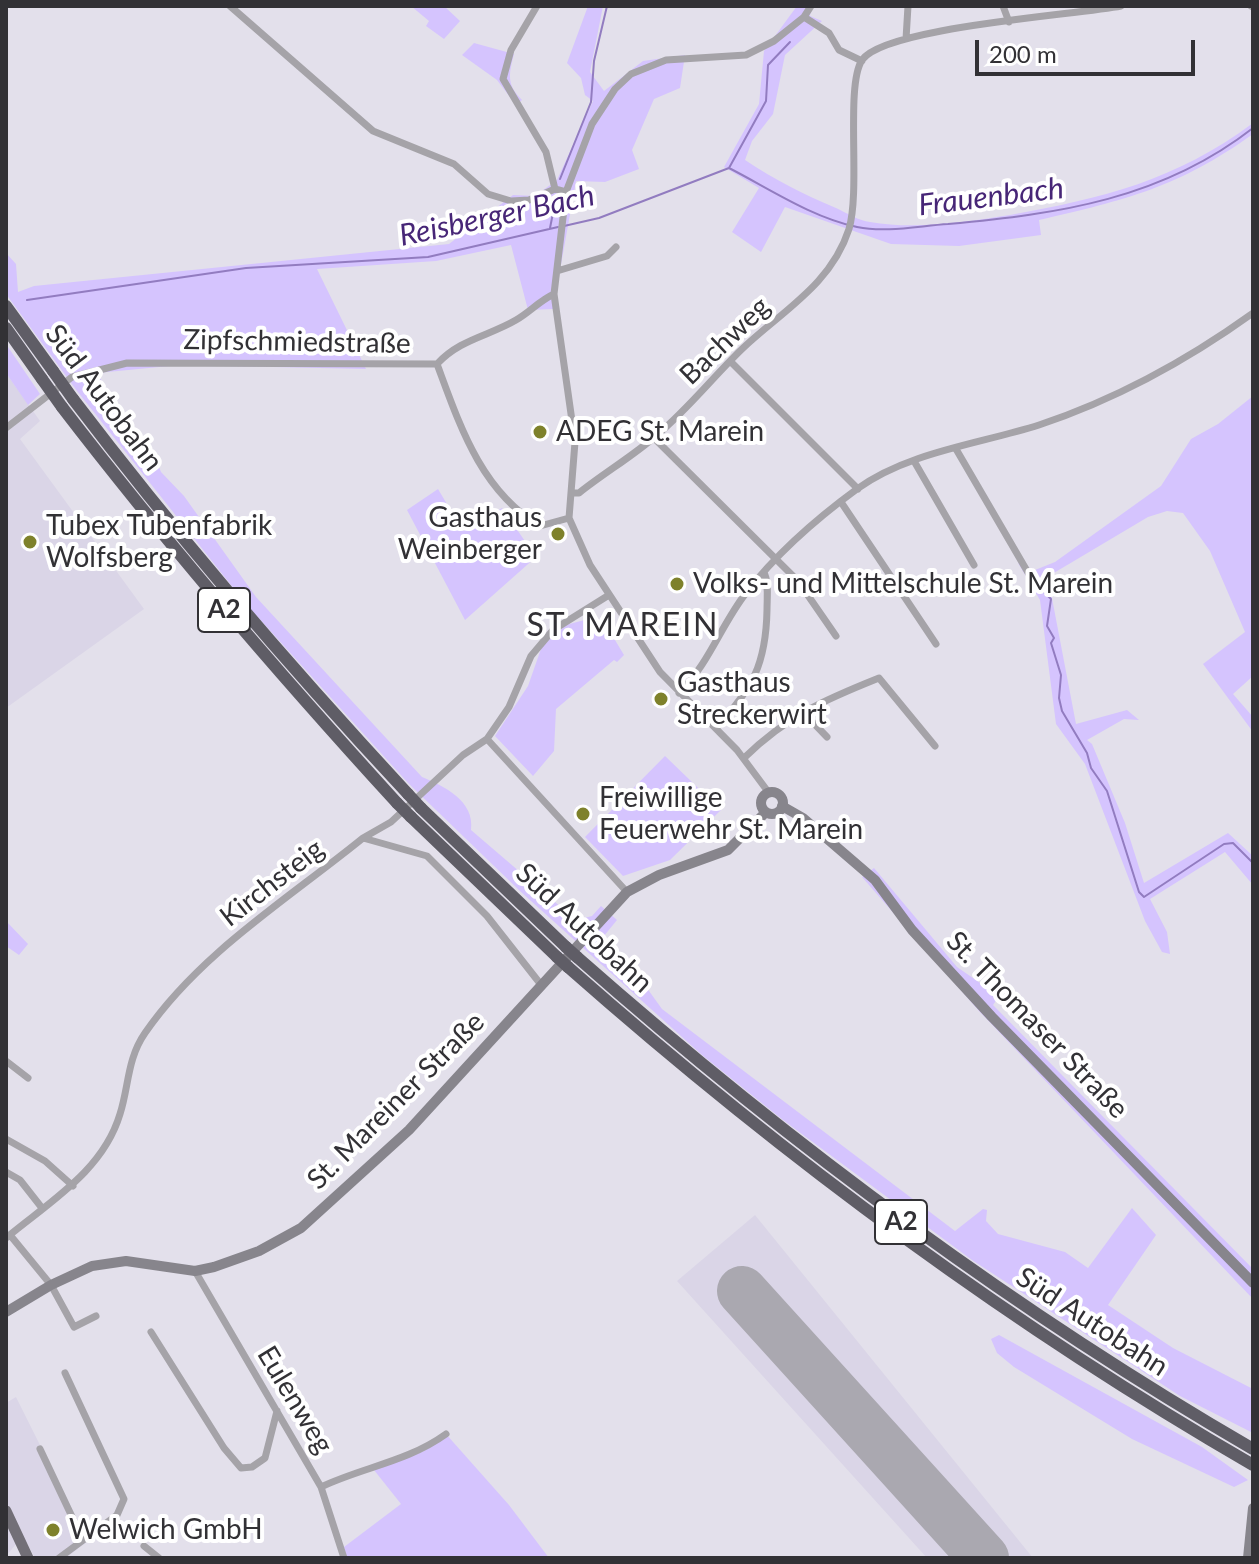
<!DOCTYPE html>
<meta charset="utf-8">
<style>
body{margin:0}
#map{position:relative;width:1259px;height:1564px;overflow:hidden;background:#e3e0eb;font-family:Lato,sans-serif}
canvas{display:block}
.frame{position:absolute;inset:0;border:8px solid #323135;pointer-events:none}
.scale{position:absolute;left:975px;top:40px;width:220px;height:36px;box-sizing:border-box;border:4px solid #323135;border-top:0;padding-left:10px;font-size:24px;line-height:28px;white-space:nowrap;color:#323135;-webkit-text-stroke:6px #fff;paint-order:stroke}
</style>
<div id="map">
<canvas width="1259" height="1564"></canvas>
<div class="frame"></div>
<div class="scale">200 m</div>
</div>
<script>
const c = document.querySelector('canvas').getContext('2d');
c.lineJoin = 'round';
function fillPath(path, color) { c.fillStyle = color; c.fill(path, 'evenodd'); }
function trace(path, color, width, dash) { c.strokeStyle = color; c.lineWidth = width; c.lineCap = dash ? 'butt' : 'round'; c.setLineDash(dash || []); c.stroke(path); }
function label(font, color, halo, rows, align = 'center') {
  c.font = font + ' Lato,sans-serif'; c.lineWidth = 8; c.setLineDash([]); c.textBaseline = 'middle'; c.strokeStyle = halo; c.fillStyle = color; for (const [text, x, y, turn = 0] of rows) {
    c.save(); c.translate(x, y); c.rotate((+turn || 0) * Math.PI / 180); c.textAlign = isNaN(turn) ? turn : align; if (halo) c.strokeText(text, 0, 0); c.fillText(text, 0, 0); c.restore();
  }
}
const built = new Path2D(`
 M6 373 40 421 20 439 144 609 6 708Z
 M755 1215 1033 1558H927L677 1281Z
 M16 1397 88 1541 66 1558H35L23 1536 6 1556V1403Z`);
const green = new Path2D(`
 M411 6H444L460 21 444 39 426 26 429 21Z
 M588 6H603L590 72 604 91 643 61 685 55 680 88 654 99 632 150 639 169 605 182 576 181 553 309 528 310 511 245 436 261 317 269 366 369 180 365 97 373 134 434 149 443 161 472 184 496 256 597 422 777C444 786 475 801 471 830L576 920 592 916 601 906 617 920 595 947 644 984 662 1009 955 1231 983 1209 987 1210 986 1221 998 1234 1065 1252 1088 1268 1132 1208 1156 1235 1108 1305 1173 1348 1253 1389V1433L1180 1396 972 1260 783 1120 702 1055 521 892 409 784 246 604 77 391 6 294V253L16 264 18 292 34 286 449 244 513 195 535 196 557 180 593 101 585 95 581 78 567 63Z
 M797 6H811L810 16 822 21 785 55 773 114 752 141 745 160C775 180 803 194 836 208 847 213 859 221 870 222 915 230 965 222 1010 215 1103 198 1175 181 1253 123V134C1179 187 1126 200 1039 220L1041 235 959 246 891 244 785 207 761 252 732 232 759 188 724 167 759 104 764 51Z
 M474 43 514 54C509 74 506 84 522 100L516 105 497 80 462 55Z
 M6 344 40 394 28 405 6 373Z
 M1253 396V676L1233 694 1253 717V732L1203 664 1245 632 1210 551 1183 513 1167 511 1148 517 1042 580V586L1051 593 1076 724 1127 710 1139 720 1124 719 1087 740 1092 744 1125 823 1144 883 1228 833 1253 856V885L1225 852 1150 899 1167 932 1170 954 1162 952 1145 921 1085 764 1056 724 1040 600 1018 563 1035 570 1055 562 1161 486 1191 439 1218 424Z
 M438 489 463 531 502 508 536 557 465 620 407 510Z
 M588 619 606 625 624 655 617 662 614 660 556 709 554 751 533 776 495 736 528 686 542 646 566 625Z
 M665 756 721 810 670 860 623 876 585 837Z
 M874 868 957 967 999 996 993 1005 1253 1269V1299L979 1011 862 877Z
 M6 921 28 944 19 955 6 946Z
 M999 1335 1202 1447 1248 1480 1234 1487 1132 1439 1014 1367 997 1353 991 1339Z
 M446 1434 509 1505 549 1558H347L344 1547 401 1504 374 1470 424 1451Z`);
const stream = new Path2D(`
 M729 168C770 189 811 217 857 227 886 233 918 226 948 224 1059 214 1162 199 1253 128
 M560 179 591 102 594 61 607 6
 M564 226 599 218 729 168 766 101 768 65 790 42
 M550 228 556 198
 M27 300 246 268 428 257 558 227
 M1039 587 1051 599 1047 626 1054 638 1051 643 1061 675 1059 698 1062 711 1087 753 1091 768 1107 791 1139 892 1144 897 1224 844 1233 843 1253 863`);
const runway = new Path2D(`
 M742 1291 984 1558`);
const minor = new Path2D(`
 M230 6 373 131 454 164 488 194 511 201 529 200 555 189 566 192
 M537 6 511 50 503 79 546 152 555 189
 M1003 6 1009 22
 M1251 6 1253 7
 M804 17 829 33 839 50 862 61
 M906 39 908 6
 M557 271 607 256 616 247
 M731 362 858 489
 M437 364C460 426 481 491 540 526L569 518
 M6 428 72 377 127 363 437 364C460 339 489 336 516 320 530 312 539 301 554 294
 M654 438 798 581 836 636
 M956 449 1030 576
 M914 461 974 565
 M572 493H579C604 473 633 456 657 435 688 409 713 377 742 349 782 311 831 285 849 229 861 189 845 86 862 60 885 27 1075 15 1121 6
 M841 502 936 644
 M679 693C709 664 721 625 746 593 777 553 816 519 857 489 908 452 979 444 1039 425 1114 400 1189 359 1253 313
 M802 711 827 737
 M716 728C753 688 766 664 767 610 767 597 769 583 764 572
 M487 739 627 892
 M744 758C787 716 824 700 879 678L935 746
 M769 793 737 750 660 672 590 565 569 518 575 442 554 294 566 192 592 124 615 89 631 74 666 60 746 55 774 41 804 17 811 6
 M363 838 427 856 487 916 542 986
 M6 1061 28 1078
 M6 1139 45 1161 73 1186
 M6 1172 20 1180 42 1208
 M10 1235 51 1285 74 1327 96 1316
 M6 1238C49 1202 103 1171 120 1114 129 1086 127 1059 145 1033 200 953 288 899 363 838L391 822 463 755 487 739 509 707 531 656 553 630 609 595
 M195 1271 321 1487 344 1558
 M151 1332 224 1448 241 1468 252 1467 265 1458 277 1411
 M40 1449 83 1540
 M321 1487C363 1467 407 1462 446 1434
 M144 1546 159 1558
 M59 1558 117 1515 124 1499 65 1373`);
const secondary = new Path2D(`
 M761 803a11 11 0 1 1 22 0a11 11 0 1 1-22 0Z
 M782 806 803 818 875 880 912 930 992 1017 1253 1283
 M6 1312 51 1285 92 1266 126 1261 195 1271 214 1267 259 1251 301 1228 409 1130 627 892 659 875 728 850 766 812
 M1248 1558 1253 1508`);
const primary = new Path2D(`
 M6 1511 28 1558`);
const motorway = new Path2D(`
 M6 306 53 371
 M6 328 42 379
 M73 399C178 537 290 667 408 794
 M62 407C168 545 280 675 397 803
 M421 808 566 947
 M411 817 557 957
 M577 957C788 1143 1010 1308 1253 1449
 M568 967C781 1155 1007 1323 1253 1465`);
const motorwayBridge = new Path2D(`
 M53 371 73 399
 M42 379 62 407
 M408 794 421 808
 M397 803 411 817
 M566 947 577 957
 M557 957 568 967`);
const markers = [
 [540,432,8,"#7e812b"],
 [558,534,8,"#7e812b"],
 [30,542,8,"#7e812b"],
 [677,584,8,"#7e812b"],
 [661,699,8,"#7e812b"],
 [583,814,8,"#7e812b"],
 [53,1530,8,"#7e812b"]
];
const shields = [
 [224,610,52],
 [901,1222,52]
];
const shieldNames = [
 ["A2",224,610],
 ["A2",901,1222]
];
const streetNames = [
 ["Bachweg",725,341,-44],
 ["Zipfschmiedstraße",297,342,1],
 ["Süd Autobahn",104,398,53],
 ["Kirchsteig",272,883,-38],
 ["Süd Autobahn",584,928,43],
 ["St. Thomaser Straße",1037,1025,46],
 ["St. Mareiner Straße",396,1101,-45],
 ["Süd Autobahn",1092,1322,33],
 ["Eulenweg",295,1400,59]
];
const poiNames = [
 ["ADEG St. Marein",556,432],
 ["Gasthaus",542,518,"right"],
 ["Weinberger",542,550,"right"],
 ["Tubex Tubenfabrik",46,526],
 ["Wolfsberg",46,558],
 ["Volks- und Mittelschule St. Marein",693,584],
 ["Gasthaus",677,683],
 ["Streckerwirt",677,715],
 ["Freiwillige",599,798],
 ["Feuerwehr St. Marein",599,830],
 ["Welwich GmbH",69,1530]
];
const waterNames = [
 ["Frauenbach",991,197,-7],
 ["Reisberger Bach",497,216,-12]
];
const quarterNames = [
 ["ST. MAREIN",623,626]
];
fillPath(built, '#dad5e7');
fillPath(green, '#d5c4fe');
trace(stream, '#927cc0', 2);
trace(runway, '#aaa8b0', 50);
trace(minor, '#a5a3a8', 7);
trace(secondary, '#87858c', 10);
trace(primary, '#726f77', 11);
trace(motorway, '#5f5d66', 12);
trace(motorwayBridge, '#5f5d66', 12);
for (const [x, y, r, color] of markers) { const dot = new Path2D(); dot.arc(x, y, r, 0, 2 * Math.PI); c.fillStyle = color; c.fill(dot); trace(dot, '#fff', 3); }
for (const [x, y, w] of shields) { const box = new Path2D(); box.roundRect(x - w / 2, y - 22, w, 44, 6); c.fillStyle = '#fff'; c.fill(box); trace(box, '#323135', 2); }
label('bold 26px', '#323135', null, shieldNames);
label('28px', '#323135', '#fff', streetNames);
label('28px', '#323135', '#fff', poiNames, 'left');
label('italic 30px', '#472677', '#fff', waterNames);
c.letterSpacing = '2px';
label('32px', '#323135', '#fff', quarterNames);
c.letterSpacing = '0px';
</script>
